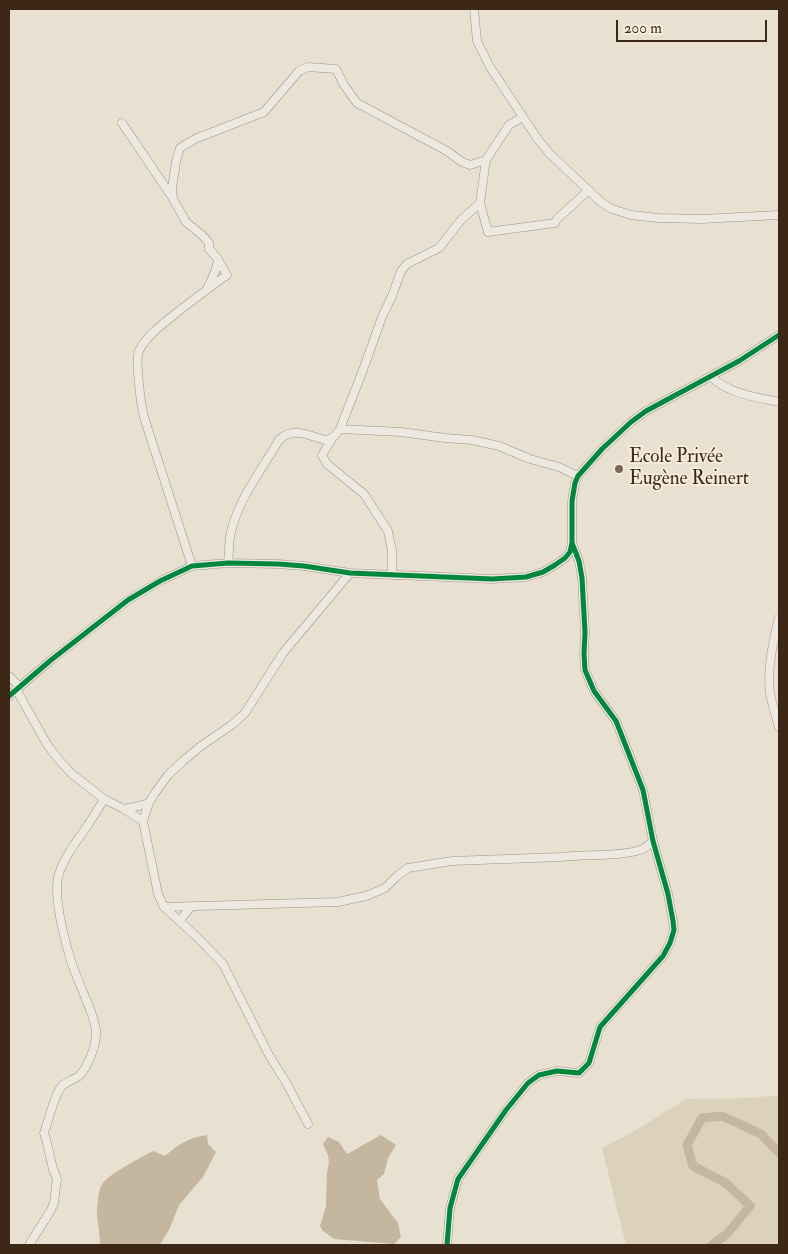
<!DOCTYPE html>
<meta charset="utf-8">
<style>
body{margin:0}
#map{position:relative;width:788px;height:1254px;overflow:hidden;background:#e8e0d0;font-family:"IM FELL Double Pica",serif}
canvas{display:block}
.frame{position:absolute;inset:0;border:10px solid #3d2817;pointer-events:none}
.scale{position:absolute;left:616px;top:20px;width:151px;height:22px;box-sizing:border-box;border:2px solid #3d2817;border-top:0;padding-left:6px;font-size:15px;line-height:18px;white-space:nowrap;color:#3d2817;-webkit-text-stroke:4px #f7edda;paint-order:stroke}
</style>
<div id="map">
<canvas width="788" height="1254"></canvas>
<div class="frame"></div>
<div class="scale">200 m</div>
</div>
<script>
const c = document.querySelector('canvas').getContext('2d');
c.lineJoin = 'round';
function fillPath(path, color) { c.fillStyle = color; c.fill(path, 'evenodd'); }
function trace(path, color, width, dash) { c.strokeStyle = color; c.lineWidth = width; c.lineCap = dash ? 'butt' : 'round'; c.setLineDash(dash || []); c.stroke(path); }
function label(font, color, halo, rows, align = 'center') {
  c.font = font + ' "IM FELL Double Pica",serif'; c.lineWidth = 4; c.setLineDash([]); c.textBaseline = 'middle'; c.strokeStyle = halo; c.fillStyle = color; for (const [text, x, y, turn = 0] of rows) {
    c.save(); c.translate(x, y); c.rotate((+turn || 0) * Math.PI / 180); c.textAlign = isNaN(turn) ? turn : align; if (halo) c.strokeText(text, 0, 0); c.fillText(text, 0, 0); c.restore();
  }
}
const green = new Path2D(`
 M779 1095V1245H626L602 1148 633 1132 686 1099 749 1098Z`);
const water = new Path2D(`
 M207 1135 208 1144 216 1152 203 1177 179 1205 170 1228 160 1245H100C100 1233 97 1222 97 1210 98 1202 98 1189 103 1183 109 1174 142 1157 153 1151L165 1156C179 1144 188 1138 207 1135Z
 M381 1135 396 1145 388 1158 384 1174 377 1180 380 1199 398 1223 401 1237 394 1244 334 1239 323 1231 320 1226 326 1206 327 1173 329 1163 328 1155 323 1144 328 1137 339 1142 347 1154Z`);
const river = new Path2D(`
 M712 1245 727 1234 750 1206 726 1183 693 1166 687 1145 702 1118 722 1116 761 1134 779 1153`);
const minor = new Path2D(`
 M474 9 477 41 490 67 537 138 549 153 602 203 612 209 631 215 658 218 702 219 779 215
 M122 123 172 197
 M480 203 488 232 555 223 557 219 589 190
 M207 289C212 279 217 270 218 259L209 249V243L203 236 186 222 173 199 172 188 176 162 180 148 183 146 195 139 264 112 299 71 308 67 336 69 344 85 357 103 447 151 462 162 470 165 486 160
 M711 377C730 394 755 397 779 402
 M340 429 401 432 445 438 472 440 499 446 530 459 559 467 578 476
 M333 437 322 455 327 464 364 494 388 531 392 551V575
 M228 563C229 554 229 545 230 536 237 501 261 471 279 440 293 426 309 436 325 440 333 439 336 435 340 429L363 370 382 317 392 296 401 271 407 264 439 248 461 220 480 203 486 160 509 125 523 117
 M192 566 144 417C141 405 135 361 139 351 147 334 166 322 180 310 196 298 211 286 227 275L218 260
 M779 618C773 642 767 668 770 693 772 704 776 716 779 727
 M9 676 19 686
 M16 689 48 746 59 760 72 774 104 799 124 809 143 821
 M9 696 51 660 128 600 160 581 192 566 228 563 278 564 304 566 350 573 492 579 526 577 543 572 555 565 565 558 570 552 572 543V501L575 483 578 476 602 449 631 422 646 411 739 361 779 335
 M124 809 139 806 149 803
 M164 907 338 902 366 896 385 888 396 877 408 868 452 861 561 857C586 854 618 857 640 850 645 849 649 844 653 841
 M179 921 191 907
 M308 1124 287 1084 269 1055 223 964 198 938 164 907 158 894 143 821 149 803 155 793 168 775 183 761 201 746 233 724 245 713 283 653 350 573
 M29 1245 51 1210 54 1203 57 1179 53 1169 46 1139 44 1133C49 1119 53 1099 61 1087 66 1081 75 1080 80 1075 88 1066 95 1048 96 1036 98 1023 84 996 79 982 69 960 53 902 58 878 62 859 77 841 88 825 93 817 99 808 104 799
 M447 1245 450 1208 458 1179 506 1110 528 1083 539 1075 557 1071 579 1073 589 1063 600 1027 663 956 670 943 674 930 673 921 668 894 653 841 643 790 616 721 594 691 585 670 584 654 585 632 582 578 579 561 572 543`);
const cycleway = new Path2D(`
 M9 696 51 660 128 600 160 581 192 566 228 563 278 564 304 566 350 573 492 579 526 577 543 572 555 565 565 558 570 552 572 543V501L575 483 578 476 602 449 631 422 646 411 739 361 779 335
 M447 1245 450 1208 458 1179 506 1110 528 1083 539 1075 557 1071 579 1073 589 1063 600 1027 663 956 670 943 674 930 673 921 668 894 653 841 643 790 616 721 594 691 585 670 584 654 585 632 582 578 579 561 572 543`);
const markers = [
 [619,469,5,"#796858"]
];
const poiNames = [
 ["Ecole Privée",629,458],
 ["Eugène Reinert",629,480]
];
fillPath(green, '#dcd1ba');
fillPath(water, '#c4b69f');
trace(river, '#c4b69f', 9);
trace(minor, '#9c958a', 9);
trace(minor, '#ede8e0', 8);
trace(cycleway, '#00873e', 5);
for (const [x, y, r, color] of markers) { const dot = new Path2D(); dot.arc(x, y, r, 0, 2 * Math.PI); c.fillStyle = color; c.fill(dot); trace(dot, '#f7edda', 2); }
label('19px', '#3d2817', '#f7edda', poiNames, 'left');
</script>
